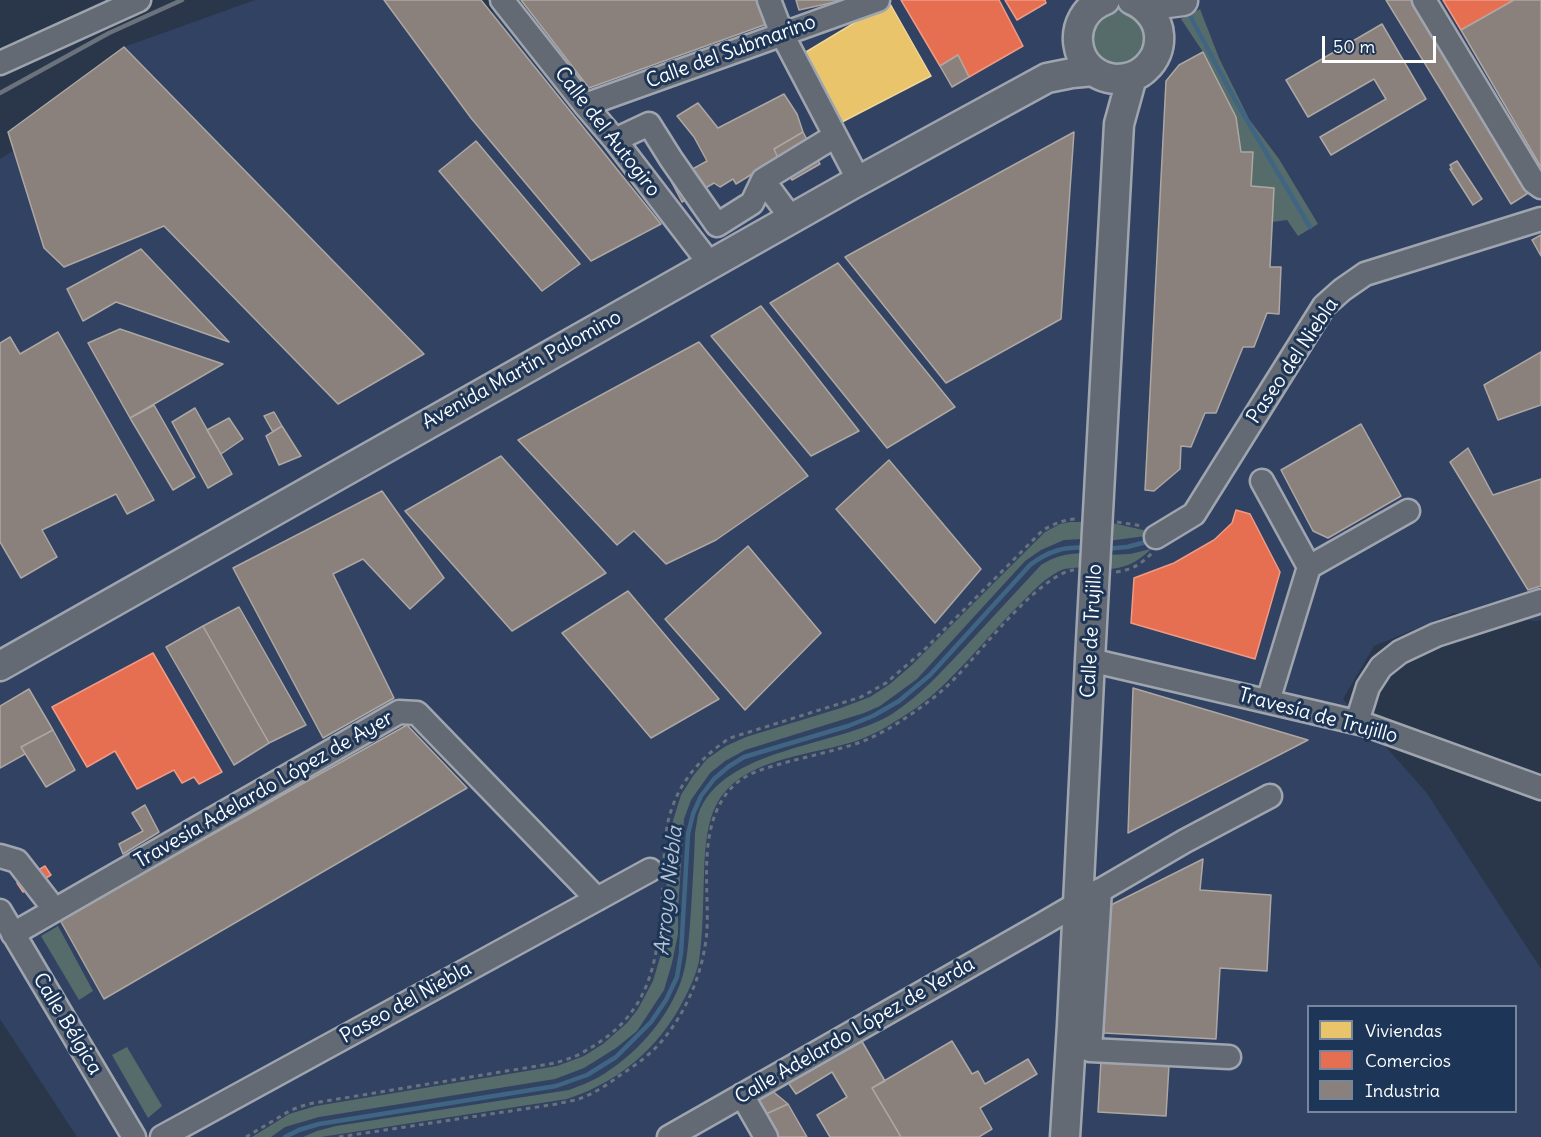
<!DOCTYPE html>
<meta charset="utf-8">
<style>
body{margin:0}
#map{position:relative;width:1541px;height:1137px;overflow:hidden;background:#2a374a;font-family:Delius,sans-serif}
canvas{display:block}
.legend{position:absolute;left:1307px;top:1005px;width:210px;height:108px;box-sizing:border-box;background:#1d3557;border:2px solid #77869a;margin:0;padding:8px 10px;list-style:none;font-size:18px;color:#fff}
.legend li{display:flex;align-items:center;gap:12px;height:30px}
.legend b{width:30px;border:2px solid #77869a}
.scale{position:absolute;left:1322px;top:36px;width:114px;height:27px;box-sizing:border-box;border:3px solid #fff;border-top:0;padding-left:8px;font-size:18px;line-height:21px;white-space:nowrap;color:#fff;-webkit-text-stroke:4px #1d3557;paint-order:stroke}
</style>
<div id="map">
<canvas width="1541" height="1137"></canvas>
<ul class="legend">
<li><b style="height:16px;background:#e9c46a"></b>Viviendas</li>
<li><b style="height:16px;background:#e76f51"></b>Comercios</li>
<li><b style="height:16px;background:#8a817c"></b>Industria</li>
</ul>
<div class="scale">50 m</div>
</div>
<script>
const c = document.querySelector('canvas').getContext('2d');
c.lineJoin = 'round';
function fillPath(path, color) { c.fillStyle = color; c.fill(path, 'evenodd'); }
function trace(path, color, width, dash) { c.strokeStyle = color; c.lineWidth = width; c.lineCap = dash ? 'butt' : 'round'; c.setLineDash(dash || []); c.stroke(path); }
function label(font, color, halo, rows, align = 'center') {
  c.font = font + ' Delius,sans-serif'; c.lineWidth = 6; c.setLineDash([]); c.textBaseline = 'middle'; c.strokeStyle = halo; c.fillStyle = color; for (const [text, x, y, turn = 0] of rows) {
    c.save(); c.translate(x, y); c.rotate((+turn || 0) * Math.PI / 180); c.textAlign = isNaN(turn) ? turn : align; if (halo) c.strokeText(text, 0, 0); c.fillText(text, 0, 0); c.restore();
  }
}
const built = new Path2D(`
 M255 0H384L414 40 526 0H1541V620L1536 621 1454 613 1374 646 1343 699 1426 792 1541 969V1137H77L0 1019V159L134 76 193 118 124 47ZM1308 1006H1516V1112H1308Z`);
const green = new Path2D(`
 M1112 7C1135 7 1136 15 1149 32L1141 59 1113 68 1095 58 1089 27Z
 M1200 9 1219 58 1249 119 1279 159 1318 224 1298 236 1287 220 1272 222 1274 188 1251 186 1253 152H1241L1236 117 1203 52 1181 19Z
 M1070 522H1085L1083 539 1064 540 1041 550 1025 561 917 679 880 706 864 713 745 750 725 761 710 773 691 800 684 819 678 910V934L672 963 664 990 637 1031 616 1048 584 1068 555 1079 319 1117 285 1127 271 1137H252L289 1114 316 1106 557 1066 584 1056 603 1044 627 1023 638 1009 653 981 664 944 668 847 672 824 681 795 693 776 707 759 726 746 746 737 841 708 870 697 890 684 912 665 1045 532 1060 524Z
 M1108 522 1152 532 1153 535 1108 541Z
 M1151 549C1138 562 1125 569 1105 569L1106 555 1130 554Z
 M1083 553 1082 567C1076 568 1069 568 1064 569 1046 576 1031 593 1018 606 984 639 955 680 916 708 898 720 877 734 856 741 816 754 751 758 724 793 706 814 705 849 704 875 703 903 703 933 699 961 696 975 689 990 682 1003 663 1039 633 1069 596 1087 587 1092 577 1095 567 1099L321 1137H303L317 1131 336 1126 569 1090C579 1086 590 1082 599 1077 634 1056 665 1023 680 984 687 966 688 945 690 925 692 894 694 863 695 833 696 827 697 820 698 815 721 747 839 747 892 714 921 695 943 670 966 646 991 619 1016 592 1041 565 1055 556 1066 554 1083 553Z
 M58 926 93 991 79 1000 41 936Z
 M127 1047 162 1106 148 1118 112 1055Z`);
const homes = new Path2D(`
 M889 2 931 76 842 122 806 52Z`);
const shops = new Path2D(`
 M901 0H999L1023 46 969 77 958 55 940 66Z
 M1005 0H1045L1046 3 1017 20Z
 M1443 0H1514L1461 30Z
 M1236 510 1250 514 1280 572 1255 659 1131 623 1134 578 1174 563 1214 540 1232 523Z
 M153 653 222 772 199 784 194 777 182 783 174 770 137 789 115 751 87 767 52 707Z
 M45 866 51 875 23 892 17 883Z`);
const industry = new Path2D(`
 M384 0H481L661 224 591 261 471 118Z
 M521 0H757L767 24 589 88Z
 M796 0H844L799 10Z
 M1386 0H1417L1533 190 1511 204Z
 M1514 0H1541V167L1461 30Z
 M1382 24 1426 99 1331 155 1320 137 1386 99 1374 79 1308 117 1286 80Z
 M124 47 424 354 338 404 164 226 64 267 44 248 8 132Z
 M1203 52 1236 117 1241 152H1253L1251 186 1274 188 1270 267H1281L1279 314 1267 313 1254 347H1243L1216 413H1205L1191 447 1181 446 1180 469 1154 491 1145 490 1166 81 1179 65Z
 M958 55 969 77 952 87 940 66Z
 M784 94 797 114 803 132 774 149 778 158 736 184 733 179 720 187 714 183 682 202 671 181 707 161 694 137 677 116 698 103 718 128Z
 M803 132 820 164 792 180 778 158 774 149Z
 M1074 132 1061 319 946 383 845 257Z
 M476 141 580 264 542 291 439 171Z
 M1457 161 1482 199 1473 205 1450 169H1452L1450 165Z
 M1541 235V256L1532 240Z
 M141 249 229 342 116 302 83 321 67 289Z
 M838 263 955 407 887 448 770 303Z
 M761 306 859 431 811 456 711 336Z
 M120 329 223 364 130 418 88 343Z
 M58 332 154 500 127 514 116 494 42 530 57 557 21 578 0 542V343L10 337 20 354Z
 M699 342 808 476 716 540 666 564 634 531 617 545 518 440Z
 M1541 352V405L1498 420 1484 385Z
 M154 405 195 477 173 490 130 418Z
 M195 408 232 474 208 488 172 422Z
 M274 412 282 426 273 432 264 416Z
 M229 418 243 439 221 454 207 430Z
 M1361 424 1401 496 1328 538 1313 531 1281 470Z
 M282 426 301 456 279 465 266 436Z
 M1468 448 1493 495 1541 479V586L1528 590 1450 462Z
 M501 456 606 573 512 631 405 511Z
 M889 460 981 569 935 623 836 509Z
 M382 491 444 578 410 609 363 559 333 574 394 698 323 738 233 568Z
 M748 546 821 633 745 710 665 619Z
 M628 591 719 699 651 738 562 633Z
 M239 607 306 725 269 743 203 626Z
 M203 626 269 743 234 765 166 647Z
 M1133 688 1308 740 1128 833Z
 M29 689 53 730 21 747 25 754 0 768V706Z
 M407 725 467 788 104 999 60 920Z
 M53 730 75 770 46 787 21 747Z
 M145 805 159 832 123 854 119 844 143 831 132 813Z
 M1203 859 1200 890 1271 895 1267 971 1220 968 1216 1039 1104 1033 1109 906Z
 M860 1038 885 1081 872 1088 901 1137H830L817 1115 847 1097 832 1072 796 1094 787 1081Z
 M952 1041 972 1074 978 1071 985 1084 1028 1059 1037 1074 980 1108 992 1129 979 1137H901L872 1088Z
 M1101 1060 1169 1065 1166 1116 1098 1112Z
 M770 1089 788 1104 766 1114 757 1097Z
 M788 1104 807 1137H779L766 1114Z`);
const stream = new Path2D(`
 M1187 10 1235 100 1310 227
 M1105 549 1127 547 1150 541
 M285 1137 299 1130 319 1124 556 1086 587 1075 616 1057 651 1022 666 1000 677 977 681 953 688 834 693 814 701 796 714 779 728 767 744 757 848 726 873 716 899 701 930 675 1030 565C1048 551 1065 546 1088 548`);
const path = new Path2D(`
 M1117 522 1143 526
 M1116 572C1132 570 1141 564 1152 553
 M664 858C665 841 666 824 672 808 682 778 705 754 730 738L861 697 886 683 923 651 1043 530C1054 524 1065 519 1078 519
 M246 1137 291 1110 308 1104 555 1063C565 1060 576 1057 585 1051 656 1012 658 955 663 883
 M339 1137 557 1104C564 1102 572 1101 579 1099 593 1094 607 1085 619 1076 634 1066 649 1056 661 1042 687 1012 704 970 707 930 709 886 698 831 727 793 743 772 767 768 791 761 811 756 832 751 852 745 878 737 902 721 924 705 935 697 948 686 958 675 982 650 1040 574 1074 570`);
const minor = new Path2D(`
 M502 0 585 105 615 140 710 264
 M769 0 782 34 859 181
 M1424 0 1534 182 1541 187
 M0 63 139 0
 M585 105 878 0
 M615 140 649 124 671 159 717 225 752 203 763 180 792 219
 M763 180 835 136
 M1262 481 1309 567
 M1156 537 1194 514 1324 306 1342 290 1365 274 1541 219
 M1090 660 1364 724 1541 788
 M1268 701 1309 567 1408 511
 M1357 722 1368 687 1381 667 1400 652 1436 635 1541 601
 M0 856 17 861 55 910
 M1100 890 1090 1050 1229 1057
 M0 911 134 1137
 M13 934 399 712 417 713 597 899
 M742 1095 766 1137
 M162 1137 650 870
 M669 1137 1041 925 1185 841 1270 796`);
const major = new Path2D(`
 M1105 0C1064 15 1071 76 1116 79 1127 79 1138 76 1146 68 1155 60 1160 48 1159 35 1158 19 1146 6 1132 0
 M1144 6 1183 1
 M0 666 851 185 1047 78 1072 73 1094 71
 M1065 1137 1072 1025 1090 660 1119 124 1132 77`);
const rail = new Path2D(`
 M0 93 109 33 182 0`);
const streetNames = [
 ["Calle del Submarino",731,52,-20],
 ["Calle del Autogiro",607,132,52],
 ["Paseo del Niebla",1293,361,-56],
 ["Avenida Martín Palomino",522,370,-29],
 ["Calle de Trujillo",1092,631,-87],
 ["Travesía de Trujillo",1318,716,15],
 ["Travesía Adelardo López de Ayer",264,790,-30],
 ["Paseo del Niebla",406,1003,-29],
 ["Calle Bélgica",67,1024,59],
 ["Calle Adelardo López de Yerda",855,1031,-30]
];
const waterNames = [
 ["Arroyo Niebla",669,891,-84]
];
fillPath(built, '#324263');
fillPath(green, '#566c6b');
fillPath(homes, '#e9c46a');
trace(homes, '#f0d697', 1.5);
fillPath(shops, '#e76f51');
trace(shops, '#ee9a85', 1.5);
fillPath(industry, '#8a817c');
trace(industry, '#ada7a3', 1.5);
trace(stream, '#3f6583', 4.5);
trace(minor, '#9fa5ae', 27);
trace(major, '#9fa5ae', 33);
trace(path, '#6a727c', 3, [4.5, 4.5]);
trace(minor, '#636a74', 22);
trace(major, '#636a74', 28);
trace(rail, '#6a727c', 4.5);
label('20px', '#fff', '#1d3557', streetNames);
label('italic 21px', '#b3c3d0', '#1d3557', waterNames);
</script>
